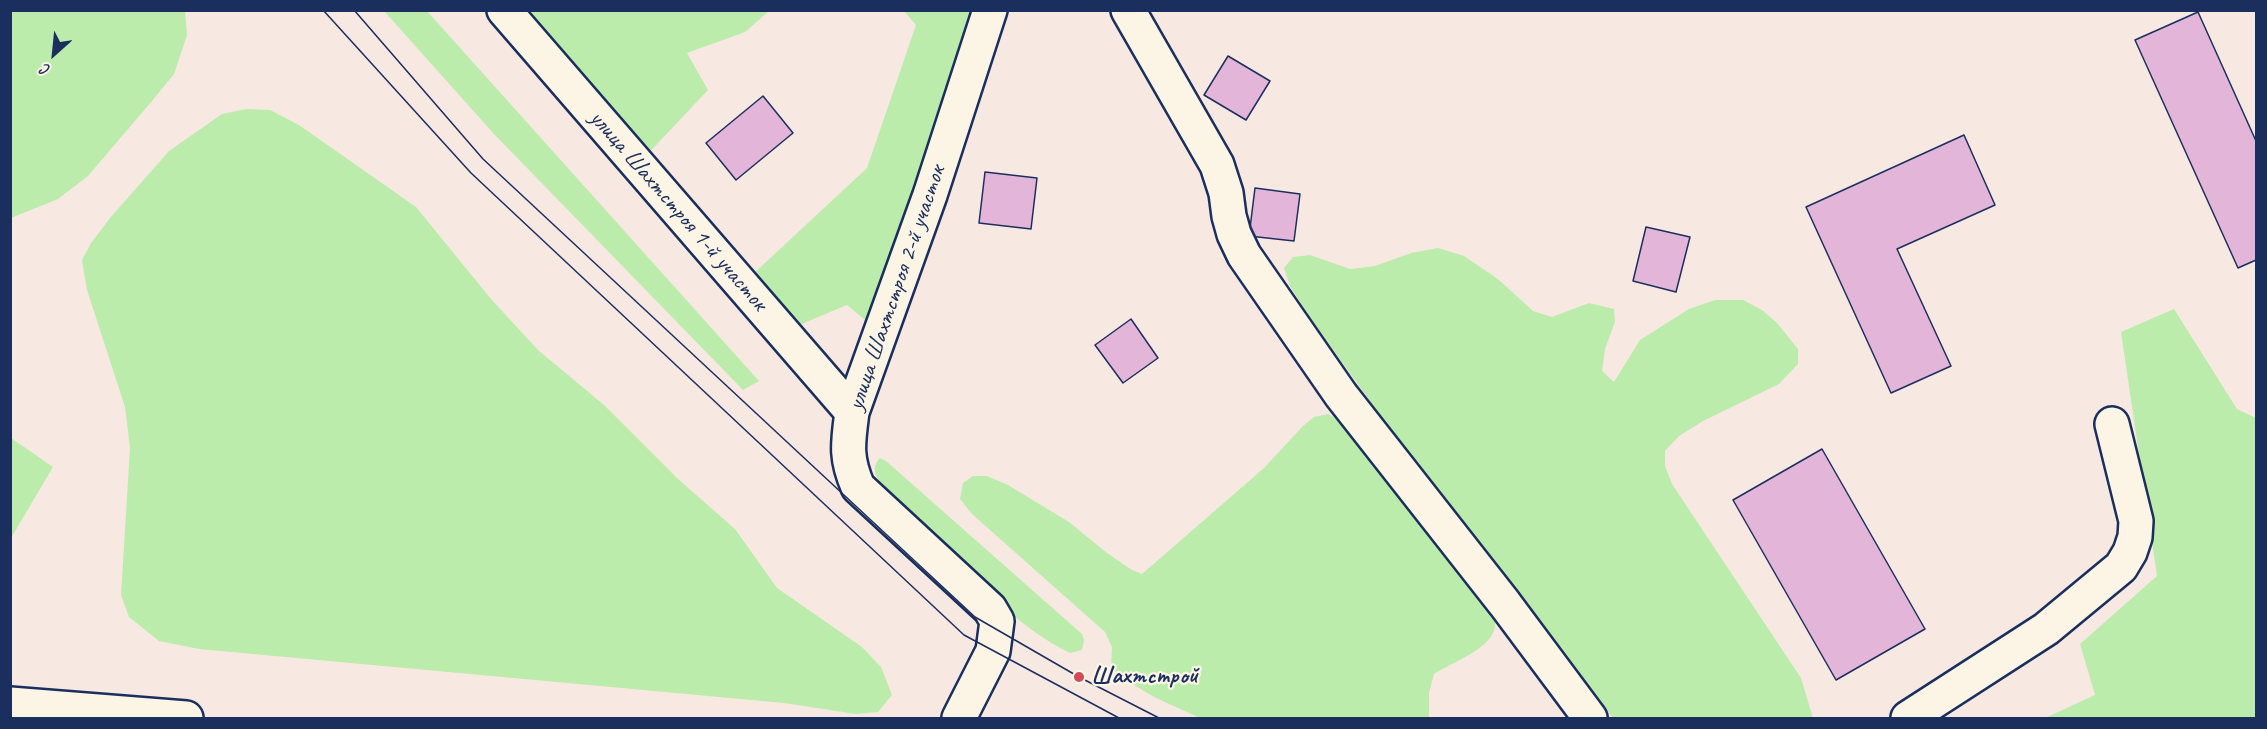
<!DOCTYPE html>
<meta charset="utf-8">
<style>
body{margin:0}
#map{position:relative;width:2267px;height:729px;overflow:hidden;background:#f7e8e2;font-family:Caveat,sans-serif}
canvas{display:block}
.frame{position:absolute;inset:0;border:12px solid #1b2f5e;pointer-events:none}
.north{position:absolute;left:24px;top:24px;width:60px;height:60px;-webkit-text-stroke:4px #fcf5e5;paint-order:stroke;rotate:207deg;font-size:16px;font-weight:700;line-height:24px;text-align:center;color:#1b2f5e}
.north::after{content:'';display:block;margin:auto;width:21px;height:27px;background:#1b2f5e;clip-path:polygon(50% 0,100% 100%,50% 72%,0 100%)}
</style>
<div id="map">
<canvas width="2267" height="729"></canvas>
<div class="frame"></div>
<div class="north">С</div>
</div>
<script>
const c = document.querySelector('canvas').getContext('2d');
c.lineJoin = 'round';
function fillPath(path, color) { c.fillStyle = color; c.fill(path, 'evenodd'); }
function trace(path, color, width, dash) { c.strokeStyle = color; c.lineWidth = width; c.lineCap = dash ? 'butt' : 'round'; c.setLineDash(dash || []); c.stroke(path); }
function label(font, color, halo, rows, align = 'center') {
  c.font = font + ' Caveat,sans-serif'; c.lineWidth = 4.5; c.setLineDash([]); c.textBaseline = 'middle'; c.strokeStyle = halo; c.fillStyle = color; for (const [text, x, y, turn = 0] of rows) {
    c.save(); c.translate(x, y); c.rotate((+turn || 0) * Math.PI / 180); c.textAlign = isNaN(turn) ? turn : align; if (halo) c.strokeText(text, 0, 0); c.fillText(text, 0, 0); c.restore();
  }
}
const green = new Path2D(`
 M10 11H185L187 35 174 74 152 101 88 176 58 199 11 218Z
 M384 11H427L759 381 743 390 494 134Z
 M507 11H769L745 32 687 53 708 90 642 160Z
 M904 11H970L870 324 847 305 792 328 751 276 867 168 916 25Z
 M246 109 270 110 299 125 416 207 491 299 538 350 604 405 678 479 735 529 777 588 862 647 881 667 892 695 878 712 856 714 784 703 199 649 159 641 129 617 121 595 130 448 125 407 87 290 82 260 91 243 110 218 169 151 222 114Z
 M1438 248 1464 256 1498 279 1533 311 1552 317 1589 303 1614 309 1615 322 1605 349 1602 371 1614 382 1640 340 1689 309 1715 300H1743L1762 310 1777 323 1798 349V364L1779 384 1703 421 1679 436 1665 451V466L1672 484 1801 678 1813 718H1613L1433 482 1388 426 1308 315 1290 286 1284 268 1293 257 1310 255 1350 269 1375 266 1411 253Z
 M2174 309 2237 409 2256 418V718H2045L2095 695 2080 644 2157 576 2121 332Z
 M1328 414 1341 421 1484 600C1487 605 1492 611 1494 617 1504 645 1452 662 1434 674L1429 693V718H1200L1156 698 1115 674 1111 667 1112 647 1105 632 972 514 960 499 963 483 973 476H987L1008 485 1069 522 1107 553 1132 570 1142 574 1264 468 1303 426 1314 417Z
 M11 438 53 467 11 538Z
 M880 458 886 461 1082 634 1084 640 1082 650 1070 653C1045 641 1023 624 1002 606L889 494C880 484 868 470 880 458Z`);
const building = new Path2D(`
 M2198 12 2256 141V260L2238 268 2135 40Z
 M1228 56 1270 81 1246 120 1204 95Z
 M763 96 793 133 736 180 706 143Z
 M1964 135 1995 205 1897 249 1951 366 1891 393 1806 207Z
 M985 172 1037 178 1031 229 979 223Z
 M1255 188 1300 194 1294 241 1249 236Z
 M1646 227 1690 237 1676 292 1633 281Z
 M1131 319 1158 358 1123 383 1095 345Z
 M1822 449 1925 629 1836 680 1733 500Z`);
const minor = new Path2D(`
 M504 10 852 412
 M1128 10 1217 165 1226 193 1229 216 1234 234 1244 255 1341 395 1505 604 1590 718
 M10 704 186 718
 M959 718 993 651 997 621 990 609 858 487C845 457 848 443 852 412L930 195 990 10
 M1908 718 2046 629 2121 567 2130 552 2135 537 2136 521 2112 424`);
const tram = new Path2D(`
 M323 10 471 173 964 635 1119 718
 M354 10 483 159 975 617 1079 677 1159 718`);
const markers = [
 [1079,677,6,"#d1495b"]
];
const streetNames = [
 ["улица Шахтстроя 1-й участок",678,211,49],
 ["улица Шахтстроя 2-й участок",897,288,-71]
];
const poiNames = [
 ["Шахтстрой",1091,677]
];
fillPath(green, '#bcecab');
fillPath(building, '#e3b5d8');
trace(building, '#1b2f5e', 1.5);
trace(minor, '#1b2f5e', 38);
trace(minor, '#fcf5e5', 33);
trace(tram, '#1b2f5e', 1.5);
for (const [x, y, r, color] of markers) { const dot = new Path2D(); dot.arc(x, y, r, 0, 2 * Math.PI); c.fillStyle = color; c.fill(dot); trace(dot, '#fcf5e5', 2); }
label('24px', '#1b2f5e', '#fcf5e5', streetNames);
label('bold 24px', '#1b2f5e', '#fcf5e5', poiNames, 'left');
</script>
